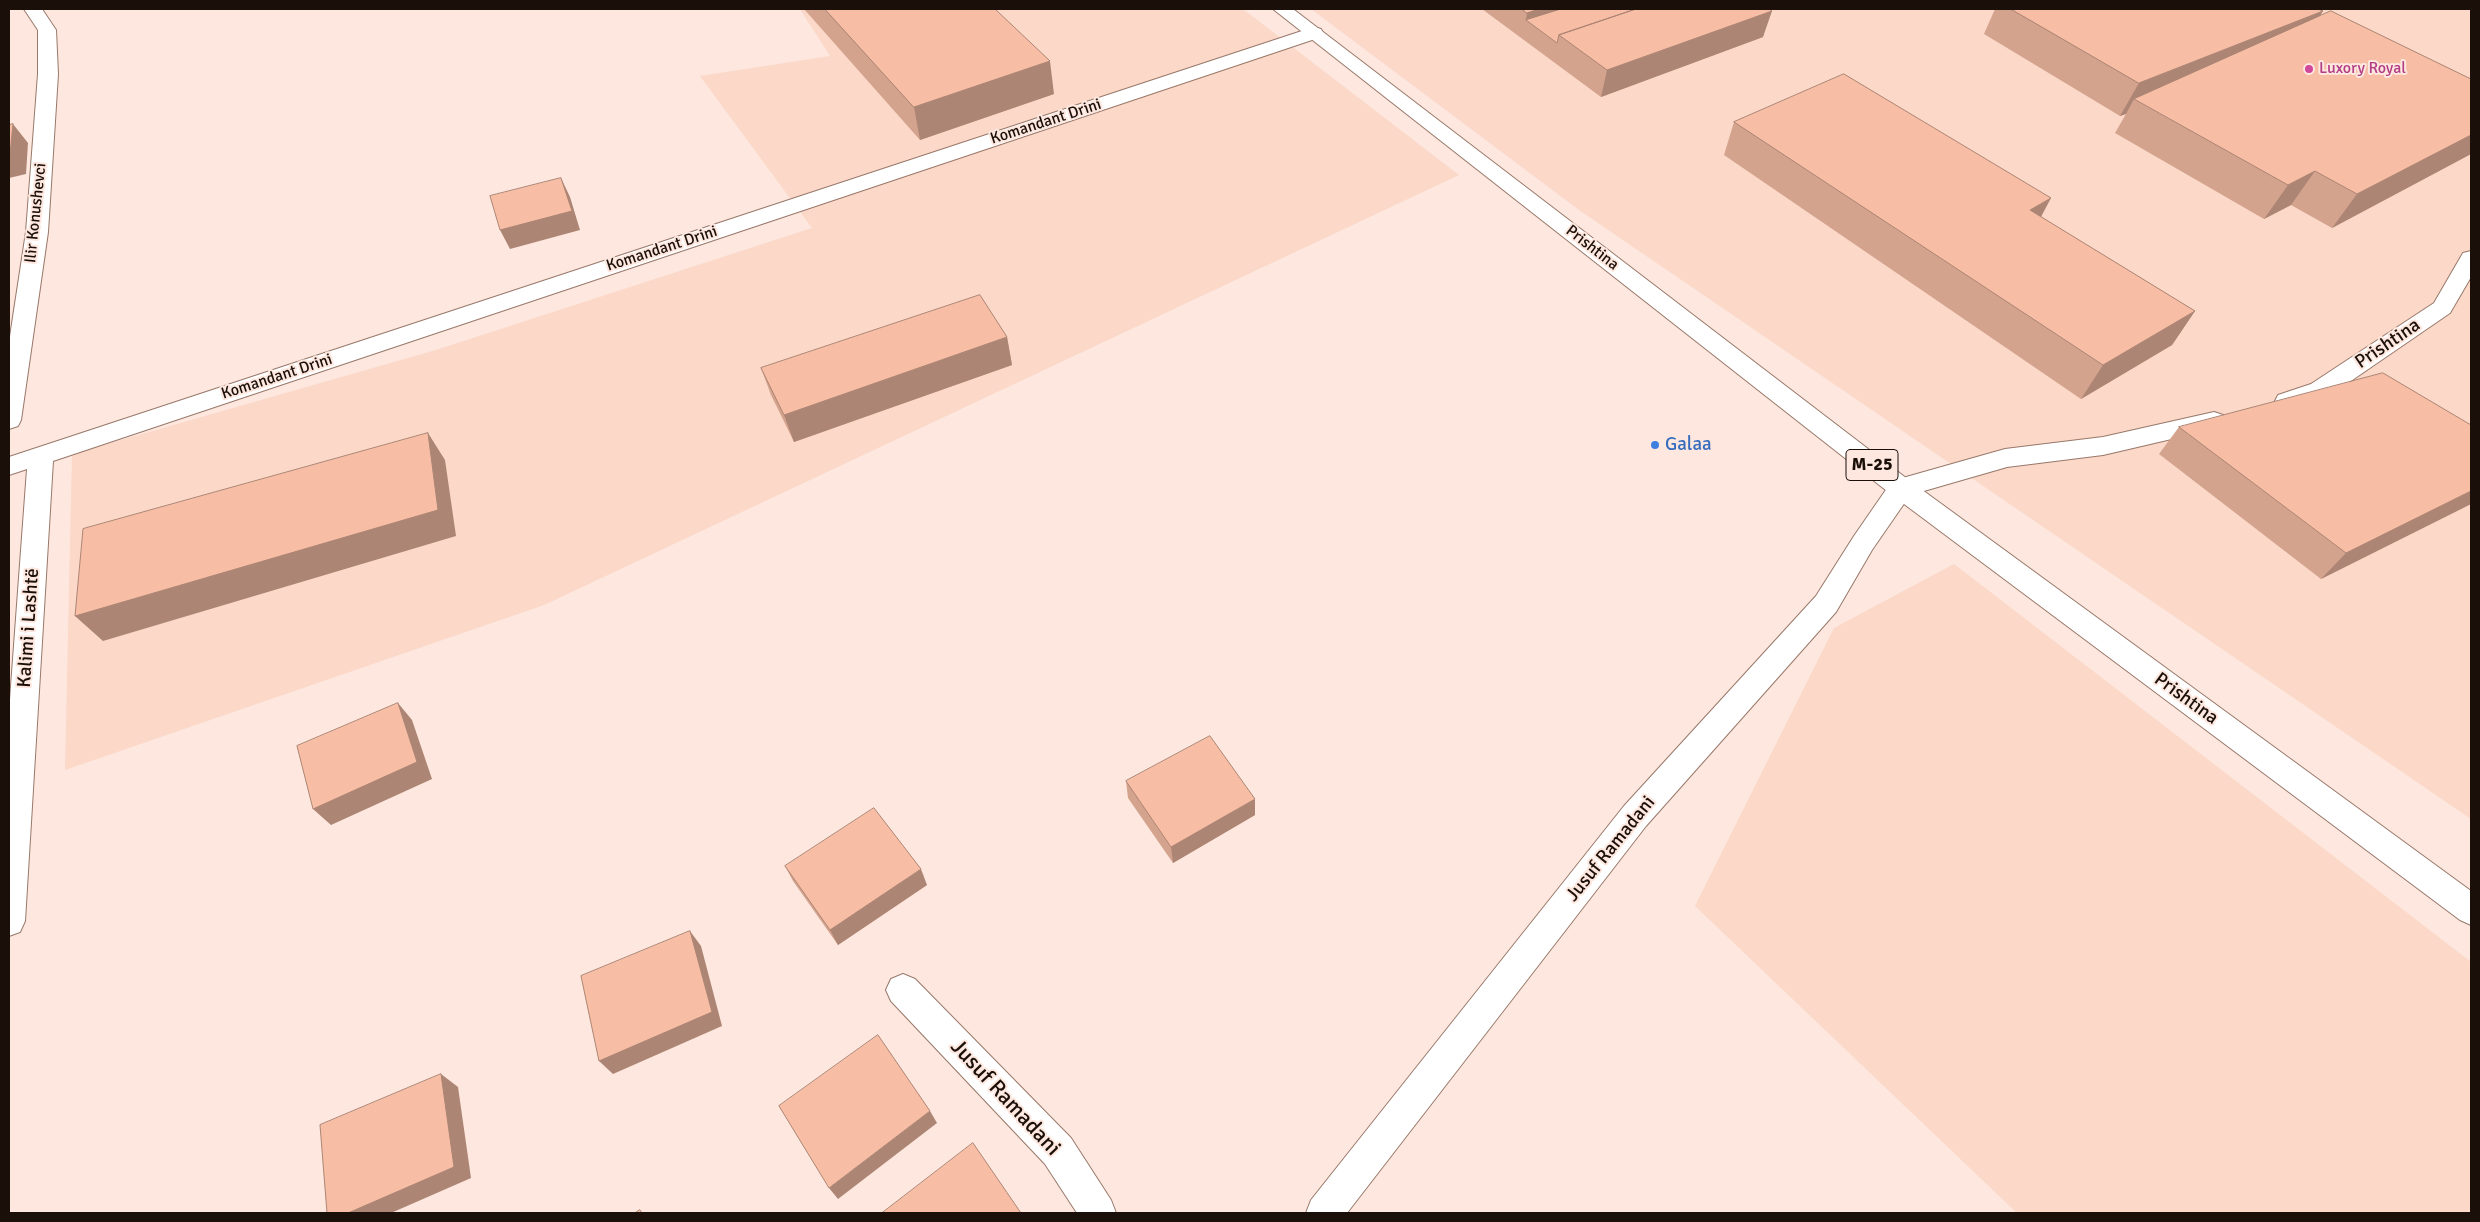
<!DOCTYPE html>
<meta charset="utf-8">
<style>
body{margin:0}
#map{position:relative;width:2480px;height:1222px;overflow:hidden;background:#fde7de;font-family:Signika,sans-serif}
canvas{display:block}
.frame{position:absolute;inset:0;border:10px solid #1a0f09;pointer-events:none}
</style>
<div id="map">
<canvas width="2480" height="1222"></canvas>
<div class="frame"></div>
</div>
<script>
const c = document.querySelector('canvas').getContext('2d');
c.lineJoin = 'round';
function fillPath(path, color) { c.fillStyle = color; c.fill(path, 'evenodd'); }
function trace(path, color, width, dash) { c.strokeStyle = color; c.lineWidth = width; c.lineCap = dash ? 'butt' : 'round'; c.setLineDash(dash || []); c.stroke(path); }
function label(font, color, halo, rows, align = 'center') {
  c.font = font + ' Signika,sans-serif'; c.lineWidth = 4; c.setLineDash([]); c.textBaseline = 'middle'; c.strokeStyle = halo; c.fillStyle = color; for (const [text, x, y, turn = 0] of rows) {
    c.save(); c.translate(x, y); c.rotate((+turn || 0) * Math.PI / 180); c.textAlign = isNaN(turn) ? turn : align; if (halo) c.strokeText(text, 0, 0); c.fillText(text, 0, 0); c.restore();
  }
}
const built = new Path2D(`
 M800 9H1243L1459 175 544 605 65 770 72 454 436 350 812 228 700 76 830 56Z
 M1311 9H2471V819L1579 210Z
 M1954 564 2471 962V1213H2017L1695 906 1834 628Z`);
const minor = new Path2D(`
 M24 9H42L56 30 58 74 48 232 21 420 18 426 9 429V343L26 232 38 74V30Z
 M1314 27 1321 29 1323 33 1321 37 53 461 25 921 20 932 9 936V713L27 469 9 475V457Z
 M2471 251V277L2450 313 2329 396 2287 409 2278 407 2275 401 2278 395 2311 384 2434 303 2463 253Z
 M2214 412 2223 415 2226 421 2223 427 2103 455 2007 467 1910 495 1872 550 1836 612 1646 826 1347 1213H1306L1311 1200 1624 806 1816 596 1854 536 1892 481 2005 449 2103 437Z
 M903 974 915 979 1071 1138 1111 1200 1116 1213H1077L1045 1164 891 1001 886 990 891 979Z`);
const primary = new Path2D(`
 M1273 9H1293L1910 481 2471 891V925L2460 920 1892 495Z`);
const wall = new Path2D(`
 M804 9H995L1054 94 920 140Z
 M1482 9H1769L1763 37 1601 97Z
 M1995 9H2318L2323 11 2319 17 2471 79V154L2332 228 2291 205 2264 219 2115 133 2126 114 2120 116 1984 34Z
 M1734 122 2041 217 2195 311 2172 345 2081 399 1724 155Z
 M1007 337 1012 365 794 442 771 395 761 368Z
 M2471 425V504L2321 579 2159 454 2179 427Z
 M1126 781 1255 815 1173 863 1128 798Z
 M785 866 927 885 838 945 793 881Z`);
const shadedWall = new Path2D(`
 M1539 9H1612L1526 20 1527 13Z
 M1772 11 1763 37 1601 97 1607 70Z
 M2323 11 2302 44 2134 99 2126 114 2120 116 2139 83Z
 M1050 61 1054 94 920 140 914 107Z
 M13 124 28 143 26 174 9 178V155Z
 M2471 135V154L2332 228 2357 194Z
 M2315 171 2291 205 2264 219 2288 185Z
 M561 178 570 197 580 230 510 249 500 230Z
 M2051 198 2033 232 2030 210Z
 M2195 311 2172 345 2081 399 2103 365Z
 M1007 337 1012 365 794 442 784 415Z
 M428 433 445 460 456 536 103 641 75 616Z
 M2471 491V504L2321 579 2346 553Z
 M398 703 412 720 432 779 331 825 313 809Z
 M1255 799V815L1173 863 1171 847Z
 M921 869 927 885 838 945 830 930Z
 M690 931 701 946 722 1026 613 1074 599 1061Z
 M441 1074 458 1087 471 1178 391 1213H348Z
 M930 1111 937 1123 838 1199 829 1188Z`);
const building = new Path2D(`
 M825 9H995L1050 61 914 107Z
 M1522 9H1539L1527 13Z
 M1561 9H1636L1559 35 1557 43 1526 20Z
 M1636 9H1769L1772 11 1607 70 1559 35Z
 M2011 9H2318L2323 11 2139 83Z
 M2331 11 2471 79V135L2357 194 2315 171 2288 185 2134 99Z
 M1844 74 2051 198 2030 210 2195 311 2103 365 1734 122Z
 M13 124 10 154 9 155V125Z
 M561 178 572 211 500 230 490 196Z
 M980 295 1007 337 784 415 761 368Z
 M2383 373 2471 425V491L2346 553 2179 427Z
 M428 433 438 510 75 616 83 529Z
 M398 703 417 762 313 809 297 746Z
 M1210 736 1255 799 1171 847 1126 781Z
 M874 808 921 869 830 930 785 866Z
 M690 931 712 1012 599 1061 581 976Z
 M878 1035 930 1111 829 1188 779 1106Z
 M441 1074 454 1167 348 1213H327L320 1125Z
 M973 1143 1021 1213H882Z
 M640 1210 642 1213H635Z`);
const markers = [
 [2309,69,5,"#d1479c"],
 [1655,445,5,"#3f7fe0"]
];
const farHotelnames = [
 ["Luxory Royal",2319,69]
];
const farStreetnames = [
 ["Komandant Drini",1046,122,-18],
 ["Ilir Konushevci",36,213,-84],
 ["Prishtina",1592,248,38],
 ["Komandant Drini",662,249,-18],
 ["Komandant Drini",277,377,-18]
];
const shields = [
 [1872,465,52]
];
const shieldNames = [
 ["M-25",1872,465]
];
const streetNames = [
 ["Prishtina",2388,344,-34],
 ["Kalimi i Lashtë",29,628,-86],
 ["Prishtina",2186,699,36],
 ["Jusuf Ramadani",1611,849,-51]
];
const shopNames = [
 ["Galaa",1665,445]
];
const nearStreetnames = [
 ["Jusuf Ramadani",1005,1098,47]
];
fillPath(built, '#fbd8c8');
trace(minor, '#98786a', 2);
trace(primary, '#98786a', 2);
fillPath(minor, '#fff');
fillPath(primary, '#fff');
fillPath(wall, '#d4a38e');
fillPath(shadedWall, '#ad8574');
fillPath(building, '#f7bea5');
trace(building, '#ad8574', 1);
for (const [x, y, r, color] of markers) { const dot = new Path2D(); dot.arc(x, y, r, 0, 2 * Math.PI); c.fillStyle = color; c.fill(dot); trace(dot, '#fde7de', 2); }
label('16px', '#b23c85', '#fde7de', farHotelnames, 'left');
label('16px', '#1a0f09', '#fde7de', farStreetnames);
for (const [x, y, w] of shields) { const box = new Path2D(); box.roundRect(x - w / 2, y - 15.5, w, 31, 4); c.fillStyle = '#fde7de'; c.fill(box); trace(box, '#1a0f09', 1); }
label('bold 18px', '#1a0f09', null, shieldNames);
label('19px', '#1a0f09', '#fde7de', streetNames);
label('19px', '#366cbe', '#fde7de', shopNames, 'left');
label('22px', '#1a0f09', '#fde7de', nearStreetnames);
</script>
